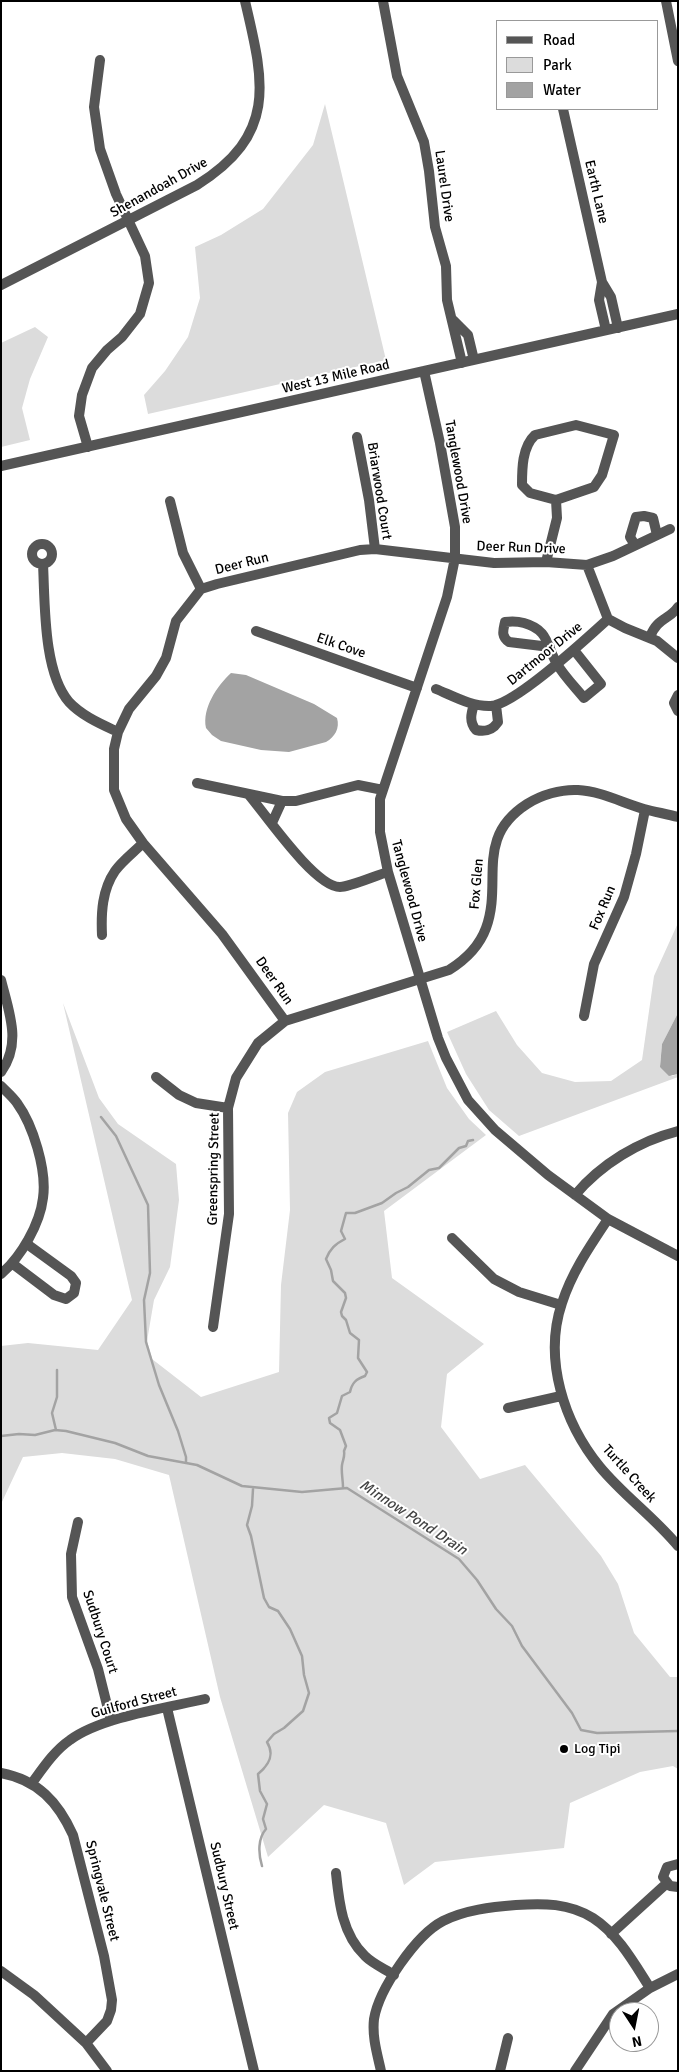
<!DOCTYPE html>
<style>
body{margin:0}
#map{position:relative;width:679px;height:2072px;overflow:hidden;background:#fff;font-family:Signika,sans-serif}
canvas{display:block}
.frame{position:absolute;inset:0;border:2px solid #000;pointer-events:none}
.legend{position:absolute;left:496px;top:20px;width:162px;height:90px;box-sizing:border-box;background:#fff;border:1px solid #999;margin:0;padding:6px 9px;list-style:none;font-size:15px;color:#000}
.legend li{display:flex;align-items:center;gap:10px;height:25px}
.legend b{width:25px;border:1px solid #999}
.north{position:absolute;left:609px;top:2002px;width:50px;height:50px;box-sizing:border-box;background:#fff;border:1px solid #999;border-radius:50%;rotate:169deg;font-size:14px;font-weight:700;line-height:20px;text-align:center;color:#000}
.north::after{content:'';display:block;margin:auto;width:18px;height:22px;background:#000;clip-path:polygon(50% 0,100% 100%,50% 72%,0 100%)}
</style>
<div id="map">
<canvas width="679" height="2072"></canvas>
<div class="frame"></div>
<ul class="legend">
<li><b style="height:6px;background:#555"></b>Road</li>
<li><b style="height:14px;background:#dcdcdc"></b>Park</li>
<li><b style="height:14px;background:#a3a3a3"></b>Water</li>
</ul>
<div class="north">N</div>
</div>
<script>
const c = document.querySelector('canvas').getContext('2d');
c.lineJoin = 'round';
function fillPath(path, color) { c.fillStyle = color; c.fill(path, 'evenodd'); }
function trace(path, color, width, dash) { c.strokeStyle = color; c.lineWidth = width; c.lineCap = dash ? 'butt' : 'round'; c.setLineDash(dash || []); c.stroke(path); }
function label(font, color, halo, rows, align = 'center') {
  c.font = font + ' Signika,sans-serif'; c.lineWidth = 4; c.setLineDash([]); c.textBaseline = 'middle'; c.strokeStyle = halo; c.fillStyle = color; for (const [text, x, y, turn = 0] of rows) {
    c.save(); c.translate(x, y); c.rotate((+turn || 0) * Math.PI / 180); c.textAlign = isNaN(turn) ? turn : align; if (halo) c.strokeText(text, 0, 0); c.fillText(text, 0, 0); c.restore();
  }
}
const green = new Path2D(`
 M325 104 386 360 148 414 144 395 165 371 188 337 200 298 195 247 221 235 263 209 313 145Z
 M35 327 48 337 30 379 22 408 30 440 1 447V343Z
 M678 923V1013L662 1044 660 1065 672 1076 678 1074V1077L519 1136 489 1110 466 1074 447 1032 496 1011 517 1045 542 1073 575 1082 611 1081 642 1060 654 976Z
 M63 1003 99 1098 118 1124 176 1164 179 1200 170 1267 154 1300 147 1341 152 1359 201 1397 279 1372 281 1285 290 1210 288 1113 297 1092 325 1072 428 1041 447 1088 469 1119 486 1135 384 1211 392 1278 484 1344 447 1374 441 1427 480 1479 525 1465 601 1556 618 1584 634 1633 670 1677H678V1769L673 1766 640 1772 570 1803 564 1848 435 1862 404 1885 386 1823 324 1805 268 1857 220 1697 169 1475 115 1459 62 1453 23 1457 1 1504V1346L28 1343 98 1350 132 1300Z`);
const water = new Path2D(`
 M231 673 246 675 314 704 337 718C340 728 335 737 326 742L289 752 261 750 221 741 212 735 206 728C202 708 217 686 231 673Z
 M678 1013V1074L669 1076 660 1067 662 1044Z`);
const stream = new Path2D(`
 M101 1117 116 1136 148 1205 150 1273 144 1300 146 1342 159 1385 178 1431 186 1457V1463
 M56 1430 52 1413 57 1397V1370
 M1 1436 19 1434 35 1435 55 1430 66 1431 115 1443 148 1456 197 1465 242 1486 302 1492 347 1488 459 1559 477 1580 496 1609 512 1626 522 1646 572 1713 581 1730 597 1733 678 1731
 M343 1487C343 1480 341 1472 342 1465 343 1459 345 1457 344 1451L346 1446 340 1430 330 1423 329 1418 337 1413 342 1396 350 1392C352 1383 356 1379 365 1376L367 1372 358 1358 359 1340 350 1333 346 1320 342 1316 341 1312 346 1298 345 1293 333 1281 331 1270 326 1259C330 1249 335 1244 345 1239L341 1231 346 1213H355L382 1203 396 1193 408 1187 429 1170 439 1168 459 1148 466 1146 468 1141 473 1140
 M253 1489 252 1506 247 1525 251 1536 264 1598 269 1607 278 1611 290 1629 302 1656 304 1675 309 1693 303 1711 284 1728 274 1734 267 1742C275 1755 269 1765 258 1774L260 1791 267 1804 263 1819 266 1829C258 1838 258 1853 262 1866`);
const minor = new Path2D(`
 M383 1 397 76 424 142 429 171 435 227 446 266 447 300 462 363
 M666 1 678 61
 M563 109 602 282 599 300 606 330
 M602 282 611 297 618 328
 M1 285 197 185C278 134 264 82 245 1
 M453 320 468 335 474 360
 M424 371 440 443 455 527V558L447 597 380 799V832L388 872 438 1038 446 1058 468 1100 495 1130 548 1175 608 1219 678 1256
 M357 437 369 500 375 549
 M88 447 79 416 82 395 92 368 107 350 122 337 140 314 149 283 145 256 116 194 100 149 94 107 100 60
 M1 466 678 314
 M170 501 183 553 201 589
 M32 554a10 10 0 1 1 20 0a10 10 0 1 1-20 0Z
 M635 545 630 537 636 517 644 516 653 518 657 535
 M546 562 557 518 556 500 594 487 602 475 614 435 576 425 535 435C522 447 522 469 522 485L530 493 556 500
 M43 564C45 602 43 672 69 702 82 716 101 724 118 732
 M587 565 608 619 625 628 657 641 678 658
 M256 631 417 688
 M650 637C657 618 669 620 678 607
 M550 647 509 642C501 636 503 631 505 622 512 621 517 621 524 623 549 630 546 645 557 664 564 676 575 687 584 698L601 684 574 650
 M436 689C453 696 472 707 491 706 516 704 587 638 608 619
 M678 695 674 703 678 711
 M474 704C471 714 469 722 476 730 485 732 492 731 498 722L496 705
 M197 783 282 801H296L358 785 383 790
 M249 795C266 815 315 887 340 887 350 887 377 875 388 872
 M272 823 282 801
 M102 935C101 913 102 890 115 871 122 861 134 852 143 843
 M1 980C9 1012 22 1043 1 1072
 M584 1016 594 964 624 897 636 854 645 810
 M285 1021 222 934 143 843 126 819 114 790V749L118 732 129 709 156 676 166 658 176 621 201 589 217 584 360 550 375 549 494 563 546 562 587 565 613 556 670 529
 M156 1077 179 1095 196 1103 228 1108
 M1 1086C6 1091 13 1097 17 1103 33 1125 47 1170 43 1198 40 1224 21 1257 1 1274
 M575 1195C601 1164 639 1141 678 1131
 M608 1219C590 1246 572 1272 562 1303 543 1359 564 1423 600 1467 623 1495 654 1517 678 1546
 M452 1238 494 1279 519 1292 561 1305
 M13 1264 54 1295 66 1299 74 1293 76 1283 71 1276 27 1244
 M213 1327 229 1214 228 1108 236 1078 258 1043 285 1021 449 970C465 960 479 947 486 928 503 882 474 838 527 804 541 795 561 789 578 790 600 791 623 803 644 809 655 812 667 814 678 817
 M508 1408 561 1396
 M78 1522 71 1554 72 1597 98 1669 111 1721
 M167 1708 254 2071
 M1 1773C38 1780 58 1802 73 1835L104 1956 112 2000 111 2010 107 2021 86 2043
 M32 1783C43 1768 54 1751 70 1740 101 1717 166 1708 205 1699
 M678 1864 667 1867 663 1877 670 1886 678 1887
 M336 1873C339 1902 342 1934 365 1956 373 1964 385 1969 394 1975
 M611 1934 666 1884
 M1 1971 34 1995 86 2043 107 2071
 M381 2071C377 2053 372 2037 374 2019 379 1989 416 1935 443 1921 465 1910 491 1907 516 1905 543 1903 569 1903 593 1918 618 1934 634 1963 650 1988
 M500 2071 508 2038
 M575 2071 613 2014 650 1988 678 1974`);
const markers = [
 [564,1749,5,"#000"]
];
const streetNames = [
 ["Laurel Drive",444,186,82],
 ["Shenandoah Drive",159,188,-29],
 ["Earth Lane",596,192,77],
 ["West 13 Mile Road",336,377,-13],
 ["Tanglewood Drive",458,472,80],
 ["Briarwood Court",379,491,81],
 ["Deer Run Drive",521,548,2],
 ["Deer Run",242,564,-14],
 ["Elk Cove",341,646,19],
 ["Dartmoor Drive",545,654,-39],
 ["Fox Glen",477,884,-85],
 ["Tanglewood Drive",409,891,75],
 ["Fox Run",603,908,-67],
 ["Deer Run",274,981,55],
 ["Greenspring Street",214,1169,-89],
 ["Turtle Creek",629,1474,48],
 ["Sudbury Court",100,1632,72],
 ["Guilford Street",134,1703,-15],
 ["Sudbury Street",224,1886,77],
 ["Springvale Street",102,1891,76]
];
const poiNames = [
 ["Log Tipi",574,1749]
];
const waterNames = [
 ["Minnow Pond Drain",413,1518,33]
];
fillPath(green, '#dcdcdc');
fillPath(water, '#a3a3a3');
trace(stream, '#a3a3a3', 2.5);
trace(minor, '#555', 10);
for (const [x, y, r, color] of markers) { const dot = new Path2D(); dot.arc(x, y, r, 0, 2 * Math.PI); c.fillStyle = color; c.fill(dot); trace(dot, '#fff', 2); }
label('14px', '#000', '#fff', streetNames);
label('14px', '#000', '#fff', poiNames, 'left');
label('italic 15px', '#444', '#fff', waterNames);
</script>
